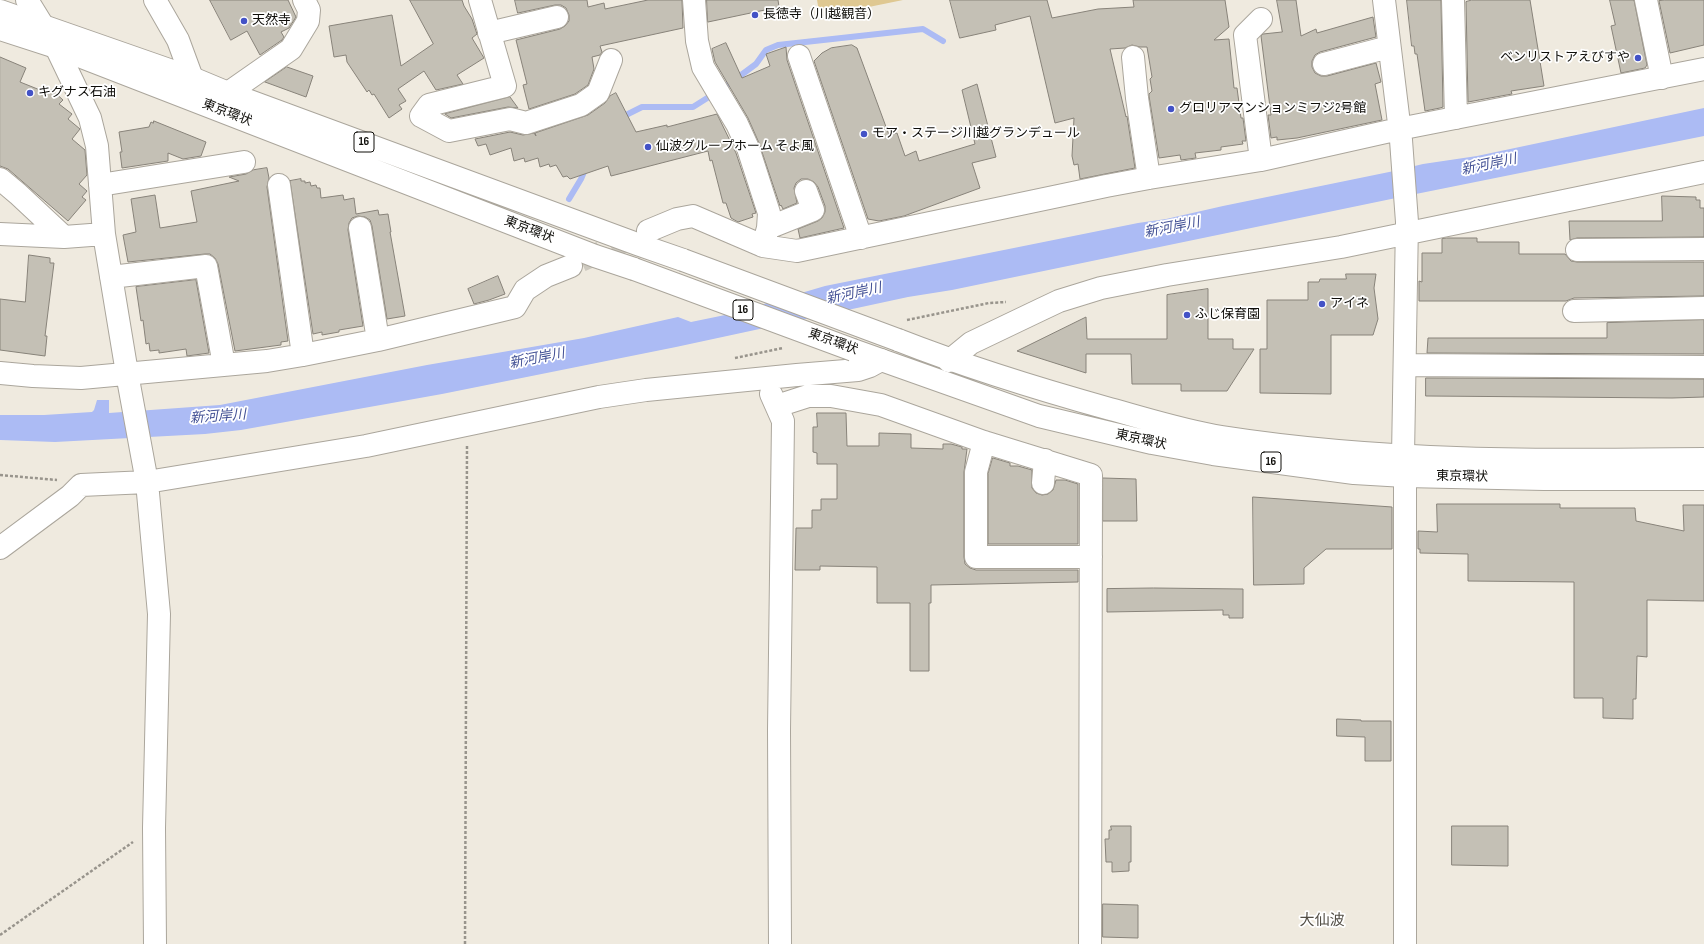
<!DOCTYPE html>
<meta charset="utf-8">
<style>
body{margin:0}
canvas{display:block;background:#efeadf}
</style>
<canvas width="1704" height="944"></canvas>
<script>
const c = document.querySelector('canvas').getContext('2d');
c.lineJoin = 'round';
function fillPath(path, color) { c.fillStyle = color; c.fill(path, 'evenodd'); }
function trace(path, color, width, dash) { c.strokeStyle = color; c.lineWidth = width; c.lineCap = dash ? 'butt' : 'round'; c.setLineDash(dash || []); c.stroke(path); }
function label(font, color, halo, rows, align = 'center') {
  c.font = font + ' "Sofia Sans Condensed","Noto Sans JP",sans-serif'; c.lineWidth = 3.5; c.setLineDash([]); c.textBaseline = 'middle'; c.strokeStyle = halo; c.fillStyle = color; for (const [text, x, y, turn = 0] of rows) {
    c.save(); c.translate(x, y); c.rotate((+turn || 0) * Math.PI / 180); c.textAlign = isNaN(turn) ? turn : align; if (halo) c.strokeText(text, 0, 0); c.fillText(text, 0, 0); c.restore();
  }
}
const green = new Path2D(`
 M817 0H903L820 17Z`);
const water = new Path2D(`
 M1704 108V136L1396 198 952 290 908 297 676 347 442 394 241 430 205 434 55 442 0 440V415H44L92 412 94 410 97 400H109V413L220 405 427 365 584 338 678 317 691 322 730 314 825 286 1138 223 1166 219 1223 206 1394 171 1423 164 1477 156Z`);
const stream = new Path2D(`
 M725 87 756 64 766 50 778 45 923 29 943 41
 M620 118 642 107H693L712 95
 M569 199 581 179 586 167`);
const building = new Path2D(`
 M210 0H288L296 17 289 28 281 32 284 37 282 40 260 55 247 31 231 40Z
 M410 0H462L464 6 472 19 477 34 472 38 484 58 457 75 463 84 436 90 424 71 398 89 406 101 399 105 402 109 389 118 374 94 372 95 369 90 367 92 347 62 346 55 334 57 329 26 392 15 401 66 433 44Z
 M515 0H587L588 7 604 3 605 9 648 0H682L683 28 600 46 602 52 600 55 592 57 594 69 588 85 575 94 529 109 523 85 527 84 516 40 560 29 565 26 569 21V15L566 8 561 5H555L518 13Z
 M707 0H778L779 7 708 22Z
 M950 0H1047L1052 18 1098 9 1134 7 1133 0H1225L1229 27 1214 40 1229 39 1234 88H1237L1241 118H1243L1246 141H1242L1243 144 1221 147V150L1195 153 1196 158 1181 160 1180 155 1159 158 1149 96V94L1152 91 1150 79 1152 77 1147 47H1140L1132 45 1125 48 1110 49 1126 117 1127 116 1135 168 1080 179 1078 164 1074 165 1072 156 1074 118 1055 123 1030 16 995 25 996 30 960 38Z
 M1277 0H1296L1301 36 1316 29 1317 33 1373 17 1376 37 1320 52 1315 55 1312 61V67L1315 73 1321 76H1327L1376 63 1381 82 1375 84 1382 120 1297 138 1277 140V137L1271 138 1268 115H1271L1261 36 1263 34 1282 32Z
 M1407 0H1441L1443 107 1440 108 1425 111 1417 54H1415L1414 46H1412Z
 M1472 0H1530L1544 86 1511 91 1512 94 1468 102 1466 2Z
 M1610 0H1634L1647 65 1645 68 1621 73 1611 26 1615 25Z
 M1665 0H1704V45L1670 53 1659 1Z
 M726 43 742 78 770 66 766 54 786 47 787 60 844 228 800 238 798 229 818 221 822 218 825 212V206L818 187 814 182 808 179H801L796 183 794 188 797 203 783 209 781 205 780 206 759 143 748 118 715 62 712 49Z
 M852 45 857 48 889 135 897 133 905 156 916 151 919 161 975 144 962 90 977 84 996 157 972 163 980 188 904 216 879 221 868 219 814 61 822 53 831 48Z
 M0 57 26 68 20 82 40 90H52L63 100 59 104 72 114 68 119 80 129 72 139 85 150 87 175 79 184 87 191 82 197 86 200 68 221 8 169 0 166Z
 M287 67 313 76 306 97 265 82Z
 M616 93 636 132 667 125V127L717 114 736 153 756 213 752 214 753 217 738 222 731 218 726 203H723L712 160 710 161 708 151 611 176 608 166 570 179 567 176 563 177 556 165 550 167 549 164 540 167 538 158 525 162 524 158 514 161 511 148 490 155 486 144 478 146 475 139 510 132 523 135 534 133 536 136 535 133 588 115 605 103 610 96Z
 M510 97 518 108 508 107 451 118 445 114Z
 M154 121 206 142 201 156 183 159 168 153V161L122 168 120 152H122L119 132 149 127 151 122 153 123Z
 M267 168 269 178 267 187 288 341 281 342V345L235 351 218 264 215 258 210 254H205L128 262 123 235 136 232 131 199 155 195 160 228 197 222 191 191 239 181 229 177 246 174 253 170Z
 M301 179V181H305V183L310 182 311 186 316 185 317 188H320L321 198 343 195 344 200 354 198 356 214 378 210 379 215 388 214 391 232H390L405 316 387 319 372 226 370 220 365 217 358 216 352 218 349 223 348 230 363 326 339 330V332L322 335V332L313 334 290 181Z
 M1662 196 1696 197V200H1700V208H1704V237L1577 238 1570 240 1569 221H1662Z
 M1447 238H1477V242H1519V254H1565L1571 261 1577 262H1704V296L1574 298 1566 301H1419V281L1422 282V253H1442V239Z
 M29 255 50 258V263H54L45 336H47L45 356 0 350V299L25 302Z
 M1346 274H1376L1374 288 1378 319 1373 335H1331V394L1260 393V349H1267V300H1308V282H1319L1320 279H1346Z
 M498 276 505 294 489 300 474 304 468 289Z
 M196 280 209 353 187 356 186 349 159 353V350L150 351 149 343 146 344 143 320 141 321 136 287Z
 M1208 289V339H1233V349H1254L1227 391H1181V384H1132L1131 354H1086V373L1017 351 1086 317 1087 339H1167V295Z
 M1704 320V354L1427 353 1428 338H1607V323Z
 M1426 378 1704 379V397L1672 398 1426 396Z
 M817 413H846L847 446H879V433L911 434V448L943 449V444H951L962 447V449H967L964 472V557L965 564 970 568 976 570H1078V582L931 585V603H929V671H910V603H877V567L820 566V570H795L796 528H812V510H821V499H837V464H817V453L813 452V427H817Z
 M993 458 1010 463V466H1018L1032 470V488L1036 493 1042 495 1048 494 1053 490 1056 480H1065L1078 484V544H988V474Z
 M1103 478 1136 479 1137 521H1103Z
 M1253 497 1392 507V549H1326L1304 568V584L1254 585Z
 M1437 504H1560V508H1635L1636 521 1684 531 1683 505H1704V601L1647 600V657L1637 656 1636 699H1633V719L1603 718V698H1574V582L1468 581V554L1420 553V549H1418V531L1437 532Z
 M1154 588 1243 589V618H1229V615H1223V610L1107 612V589Z
 M1337 719 1361 720V721H1391V761H1365V737L1337 736Z
 M1111 826H1131V862H1129V871L1112 872V862H1106L1105 839H1109V830H1111Z
 M1452 826H1508V866L1452 865Z
 M1103 904 1138 905V938L1103 937Z`);
const minorTunnel = new Path2D(`
 M581 261 641 234`);
const path = new Path2D(`
 M907 320 989 303 1006 302
 M735 358 783 348
 M0 475 57 480
 M0 935 133 842
 M465 944 467 446`);
const minor = new Path2D(`
 M27 0 56 47 90 118 97 146 104 234 128 379 147 482 159 614 154 828 155 944
 M155 0 178 40 192 78
 M480 0 505 86 429 105 421 116 449 131 510 119 526 123 581 105 598 93 611 60
 M694 0 697 41 703 67 737 124 748 148 769 213 768 228 763 246
 M1384 0 1401 140 1407 222 1403 456 1405 476V944
 M1453 0 1456 118
 M1646 0 1662 78
 M489 33 557 17
 M799 56 861 238
 M1133 57 1137 98 1149 178
 M1324 64 1389 47
 M228 93 291 49 308 21 309 10 304 0
 M1261 160 1245 35 1261 19
 M0 179 18 194 64 237
 M100 185 244 162
 M279 185 303 355
 M360 228 378 340
 M768 228 813 210 806 191
 M648 231 677 219 693 216 763 246 797 251 1106 186 1149 178 1261 160 1399 129 1704 69
 M0 234 64 237 104 234
 M1577 250 1704 249
 M111 277 206 266 224 365
 M1574 311 1704 308
 M949 361 971 343 1040 310 1059 301 1101 288 1167 275 1341 247 1704 172
 M1405 365 1704 367
 M0 373 33 376 81 378 267 361 303 355 378 340 515 307 525 290 546 276 571 266
 M771 394 783 421 779 730 780 944
 M777 406 808 396H831L881 405 984 442 1091 475 1090 944
 M984 442 976 472V557H1091
 M1043 483 1045 460
 M0 548 70 496 81 485 147 482 366 446 599 397 646 390 797 375 858 370 870 366 881 360`);
const highway = new Path2D(`
 M0 11 192 78 228 93 637 244 683 260
 M0 29 56 47 595 256 634 269
 M898 340C967 367 1038 389 1110 409 1147 419 1184 431 1222 437 1383 462 1542 461 1704 459
 M853 350 1039 416 1152 443 1213 454 1354 473 1405 476 1544 479H1704`);
const highwayBridge = new Path2D(`
 M683 260 898 340
 M634 269 853 350`);
const markers = [
 [755,15,4,"#4352c6"],
 [244,21,4,"#4352c6"],
 [1638,58,4,"#4352c6"],
 [30,93,4,"#4352c6"],
 [1171,109,4,"#4352c6"],
 [864,134,4,"#4352c6"],
 [648,147,4,"#4352c6"],
 [1322,304,4,"#4352c6"],
 [1187,315,4,"#4352c6"]
];
const shields = [
 [364,142,20],
 [743,310,20],
 [1271,462,20]
];
const shieldNames = [
 ["16",364,142],
 ["16",743,310],
 ["16",1271,462]
];
const poiNames = [
 ["長徳寺（川越観音）",763,15],
 ["天然寺",252,21],
 ["ベンリストアえびすや",1630,58,"right"],
 ["キグナス石油",38,93],
 ["グロリアマンションミフジ2号館",1179,109],
 ["モア・ステージ川越グランデュール",872,134],
 ["仙波グループホーム そよ風",656,147],
 ["アイネ",1330,304],
 ["ふじ保育園",1195,315]
];
const streetNames = [
 ["東京環状",227,113,21],
 ["東京環状",529,230,21],
 ["東京環状",833,342,20],
 ["東京環状",1141,440,12],
 ["東京環状",1462,477,1]
];
const waterNames = [
 ["新河岸川",1489,165,-12],
 ["新河岸川",1172,228,-11],
 ["新河岸川",854,294,-12],
 ["新河岸川",537,359,-11],
 ["新河岸川",218,417,-4]
];
const quarterNames = [
 ["大仙波",1322,921]
];
fillPath(green, '#dfc892');
fillPath(water, '#acbbf4');
trace(stream, '#acbbf4', 6);
fillPath(building, '#c4c0b5');
trace(building, '#88837a', 1);
trace(minorTunnel, '#cdc9bf', 22, [22, 11]);
trace(minor, '#aba69c', 24);
trace(highway, '#aba69c', 24);
trace(path, '#98948c', 2.5, [3, 2]);
trace(minor, '#fff', 22);
trace(highway, '#fff', 22);
trace(highwayBridge, '#aba69c', 24, []);
trace(highwayBridge, '#fff', 22);
for (const [x, y, r, color] of markers) { const dot = new Path2D(); dot.arc(x, y, r, 0, 2 * Math.PI); c.fillStyle = color; c.fill(dot); trace(dot, '#fff', 1.5); }
for (const [x, y, w] of shields) { const box = new Path2D(); box.roundRect(x - w / 2, y - 10, w, 20, 3); c.fillStyle = '#fff'; c.fill(box); trace(box, '#0e0d09', 1); }
label('bold 12px', '#0e0d09', null, shieldNames);
label('13px', '#0e0d09', '#fff', poiNames, 'left');
label('13px', '#0e0d09', '#fff', streetNames);
label('italic 14px', '#435195', '#fff', waterNames);
label('15px', '#524e45', '#fff', quarterNames);
</script>
